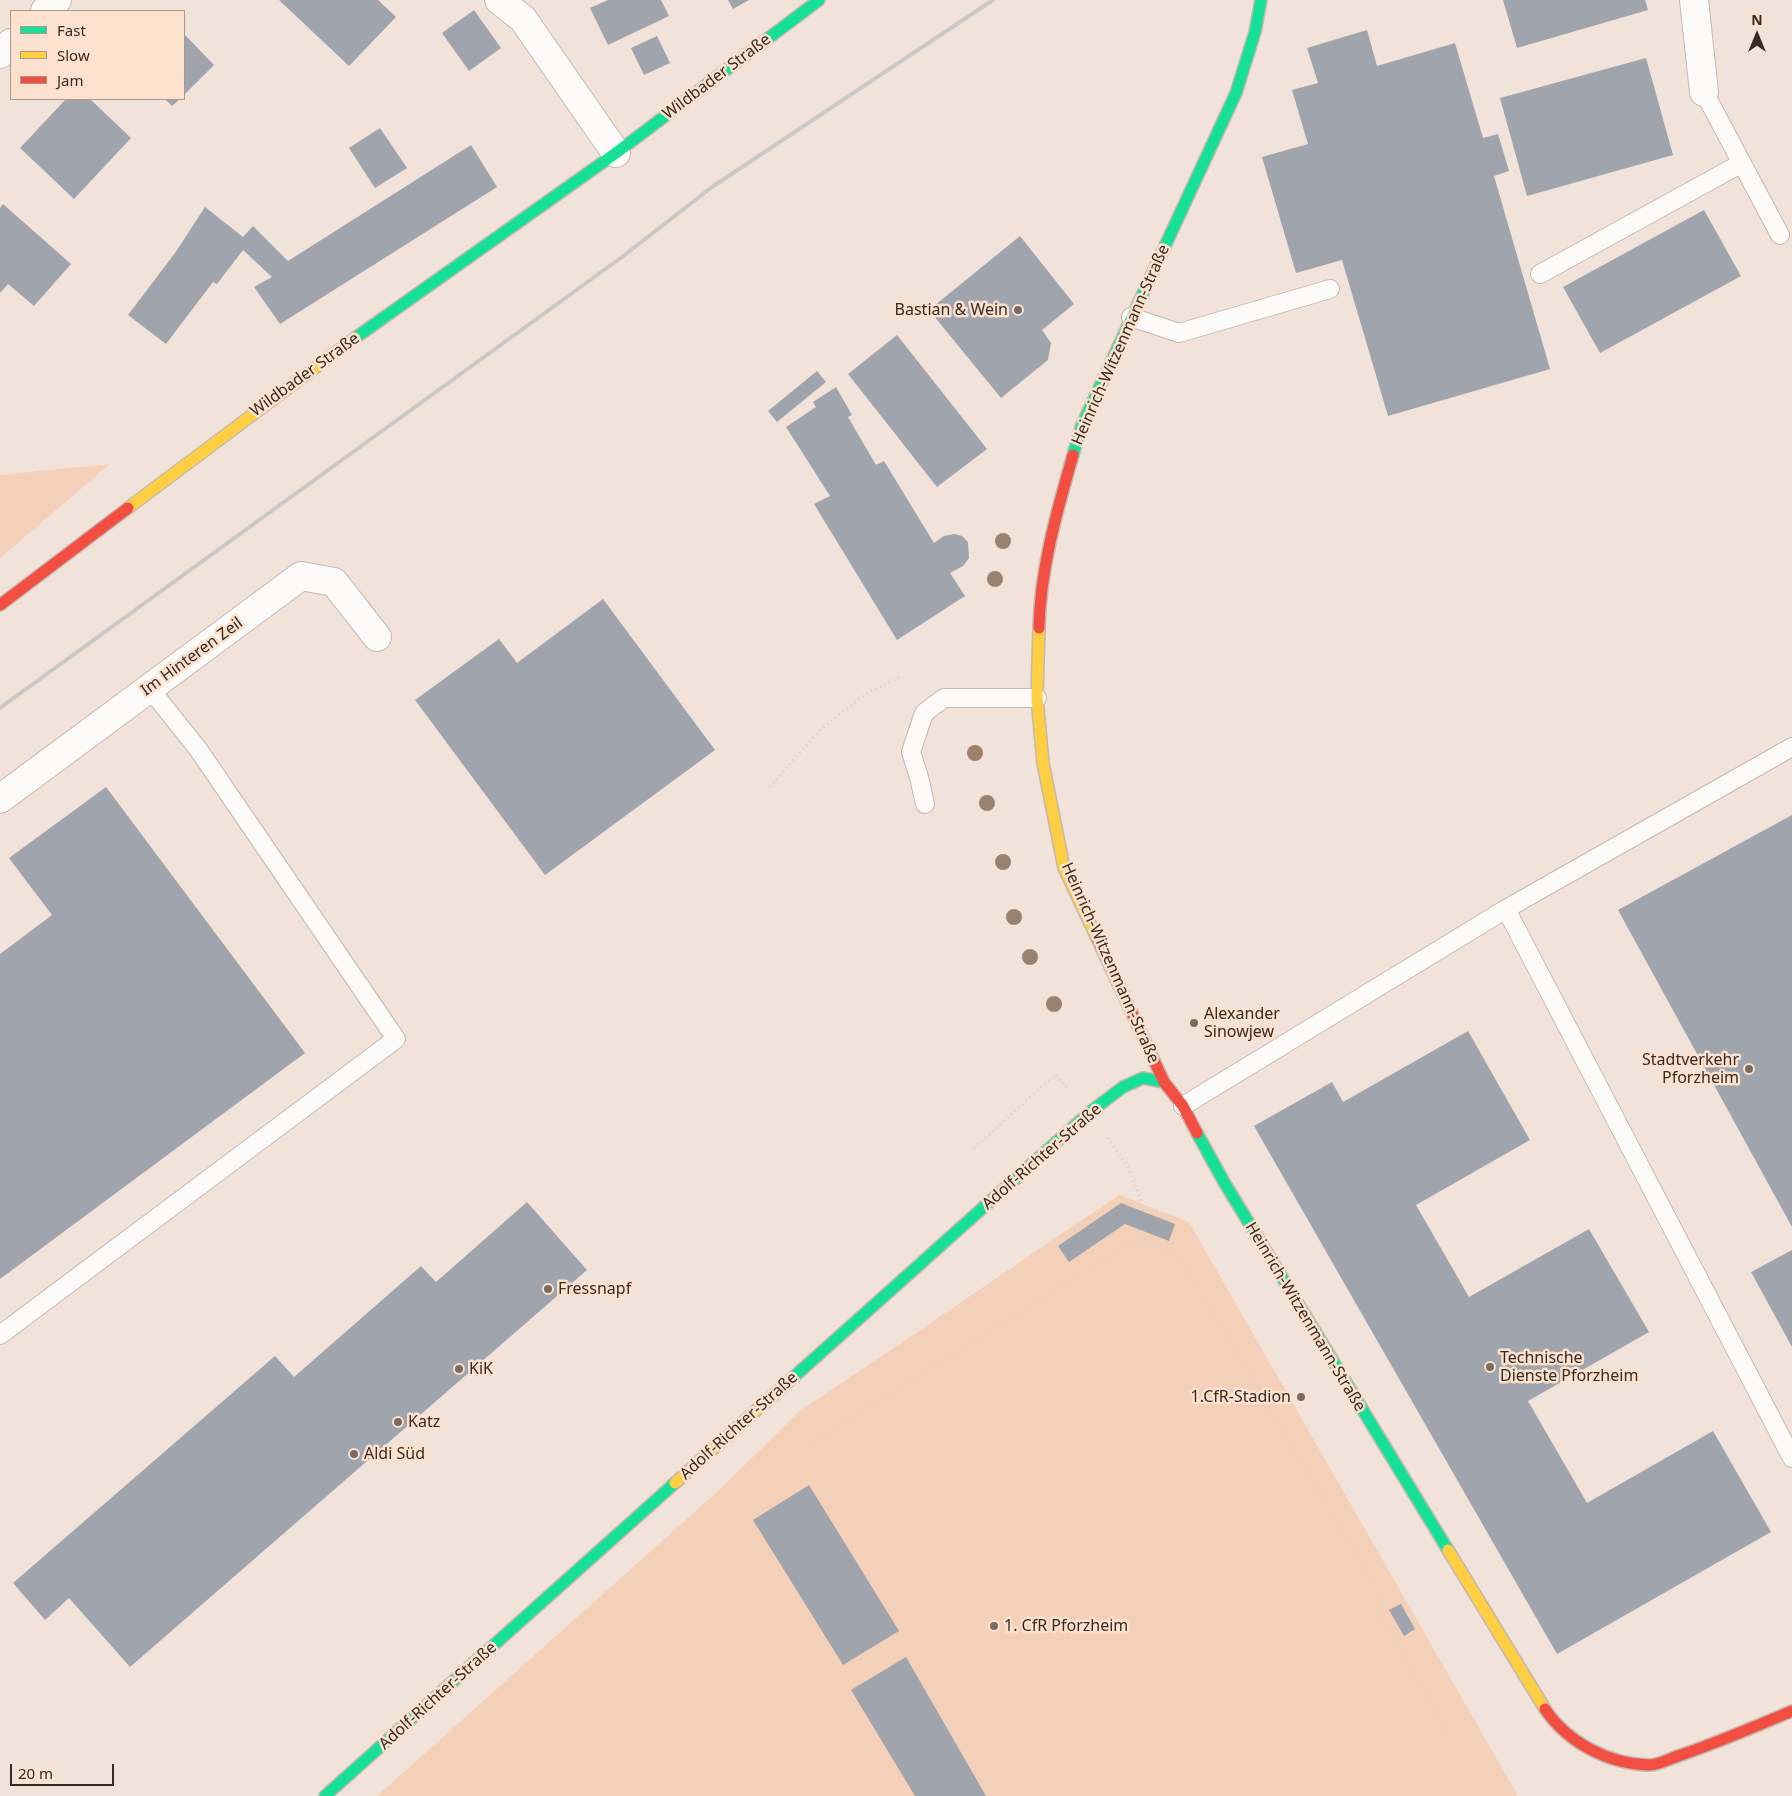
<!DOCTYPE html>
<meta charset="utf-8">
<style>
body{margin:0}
#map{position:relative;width:1792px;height:1796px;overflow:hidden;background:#f2e3da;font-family:"Noto Sans",sans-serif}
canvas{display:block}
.legend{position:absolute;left:10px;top:10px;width:175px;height:90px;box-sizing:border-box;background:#fce1cf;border:1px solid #ad9889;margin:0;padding:6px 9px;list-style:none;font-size:15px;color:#372a21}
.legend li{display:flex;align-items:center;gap:10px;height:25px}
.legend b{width:25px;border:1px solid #ad9889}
.north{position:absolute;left:1732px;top:10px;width:50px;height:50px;-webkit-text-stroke:4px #fce1cf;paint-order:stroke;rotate:0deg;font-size:14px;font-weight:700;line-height:20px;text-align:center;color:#372a21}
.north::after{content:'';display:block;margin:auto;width:18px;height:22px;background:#372a21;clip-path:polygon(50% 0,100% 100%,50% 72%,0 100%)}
.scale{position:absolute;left:10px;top:1764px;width:104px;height:22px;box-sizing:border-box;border:2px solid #372a21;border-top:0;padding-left:6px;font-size:15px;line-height:18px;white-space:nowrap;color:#372a21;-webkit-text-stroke:4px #fce1cf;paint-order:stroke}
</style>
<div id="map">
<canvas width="1792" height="1796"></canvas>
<ul class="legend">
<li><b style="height:6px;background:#16e098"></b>Fast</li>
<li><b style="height:6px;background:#ffcf43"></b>Slow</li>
<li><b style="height:6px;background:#f24e42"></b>Jam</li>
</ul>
<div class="north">N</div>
<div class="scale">20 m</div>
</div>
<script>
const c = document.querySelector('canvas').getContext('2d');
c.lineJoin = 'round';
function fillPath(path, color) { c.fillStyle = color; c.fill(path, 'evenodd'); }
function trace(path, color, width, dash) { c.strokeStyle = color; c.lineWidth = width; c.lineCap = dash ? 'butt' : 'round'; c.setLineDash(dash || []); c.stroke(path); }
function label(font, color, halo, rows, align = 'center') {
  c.font = font + ' "Noto Sans",sans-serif'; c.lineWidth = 5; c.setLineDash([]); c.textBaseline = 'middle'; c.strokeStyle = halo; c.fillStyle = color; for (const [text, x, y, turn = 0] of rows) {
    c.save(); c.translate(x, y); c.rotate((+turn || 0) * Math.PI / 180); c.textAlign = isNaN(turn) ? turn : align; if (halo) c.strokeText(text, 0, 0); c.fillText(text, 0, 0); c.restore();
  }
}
const green = new Path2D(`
 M110 464 0 558V475Z
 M1119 1195 1189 1222 1518 1796H377L717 1492 799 1412Z`);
const building = new Path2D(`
 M279 0H378L396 17 349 66Z
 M608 0H661L669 16 608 45 590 8Z
 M728 0H749L733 9Z
 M1503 0H1645L1648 10 1517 48Z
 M474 10 501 48 469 71 442 33Z
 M1367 30 1377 66 1455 43 1483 138 1498 134 1509 171 1494 176 1550 369 1388 416 1342 260 1296 273 1262 157 1308 144 1292 90 1318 83 1307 48Z
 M184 34 214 65 184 95Z
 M657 36 670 63 644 75 631 48Z
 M1646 58 1673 155 1527 196 1500 98Z
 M66 99H90L131 138 74 199 20 148Z
 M165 99H180L172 106Z
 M380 128 407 168 375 188 349 148Z
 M471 145 497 187 280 324 254 287 272 277 243 250 217 284 213 282 166 344 128 315 175 253 205 207 243 237 253 226 288 261Z
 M3 204 71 264 34 306 8 284 0 293V208Z
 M1704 210 1741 276 1600 353 1563 287Z
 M1020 236 1074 304 1042 330 1051 343 1048 360 1001 398 929 310Z
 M897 335 987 449 937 487 848 374Z
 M817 371 826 382 777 422 768 411Z
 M836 387 852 415 848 417 876 465 884 461 934 543 944 536 954 534 962 536 968 542 969 558 963 566 950 573 965 596 897 640 814 504 830 496 786 427 816 407 813 402Z
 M603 599 715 750 545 875 415 700 499 639 517 663Z
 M106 787 305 1053 0 1279V954L52 915 9 858Z
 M1792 815V1227L1618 910Z
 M1468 1031 1530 1140 1416 1205 1469 1297 1589 1229 1649 1332 1528 1401 1587 1503 1713 1431 1771 1532 1557 1654 1254 1126 1332 1082 1343 1102Z
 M527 1202 587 1270 130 1667 69 1598 45 1620 13 1583 275 1356 294 1377 421 1266 436 1282Z
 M1121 1203 1175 1224 1169 1241 1125 1224 1069 1262 1058 1246Z
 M1792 1250V1347L1751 1272Z
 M809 1485 899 1631 843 1665 753 1520Z
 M1401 1604 1415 1629 1404 1636 1389 1610Z
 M906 1657 986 1796H915L851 1690Z`);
const path = new Path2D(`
 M770 787 818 732 864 695 901 676
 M1108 1138 1129 1168 1145 1213
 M974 1148 1055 1075 1068 1088
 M1135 1240 1154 1244 1180 1257 1384 1601 1379 1612 1448 1731
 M800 1450 1135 1240 1139 1229`);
const lane = new Path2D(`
 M1704 92 1780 235
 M1540 274 1742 163
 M1131 317 1179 333 1330 289
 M925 804 919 777 911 752 924 713 944 698H1037
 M1506 909 1792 747
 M1183 1106 1506 909 1792 1458
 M0 1335 396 1039 198 749 150 689`);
const street = new Path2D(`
 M499 0 523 19 616 153
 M1694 0 1704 92
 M45 11 57 0
 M0 54 11 43
 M0 799 301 576 334 582 377 637`);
const fast = new Path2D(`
 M355 338 616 153 819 0
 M1073 455 1082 425 1236 93 1255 32 1261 0
 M1197 1133 1224 1182 1448 1550
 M787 1383 1090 1112 1123 1087 1143 1078 1164 1082
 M325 1796 675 1483`);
const slow = new Path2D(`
 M128 508 355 338
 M1039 628 1037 698 1043 763 1064 868 1097 938
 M675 1483 787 1383
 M1448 1550 1545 1709`);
const jam = new Path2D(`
 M0 605 128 508
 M1039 628C1040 570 1057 511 1073 455
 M1097 938 1164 1082 1183 1106 1197 1133
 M1545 1709C1567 1742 1608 1764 1649 1765 1658 1765 1669 1759 1678 1756 1717 1743 1754 1727 1792 1711`);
const rail = new Path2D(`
 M0 708 622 257 712 187 993 0`);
const trees = [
 [1003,541],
 [995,579],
 [975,753],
 [987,803],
 [1003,862],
 [1014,917],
 [1030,957],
 [1054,1004]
];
const markers = [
 [1018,310,5,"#786b62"],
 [1194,1023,5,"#786b62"],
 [1749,1069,5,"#786b62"],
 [548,1289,5,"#786b62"],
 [1490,1367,5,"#786b62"],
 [459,1369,5,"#786b62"],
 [1301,1397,5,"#786b62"],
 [398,1422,5,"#786b62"],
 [354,1454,5,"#786b62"],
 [994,1626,5,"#786b62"]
];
const streetNames = [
 ["Wildbader Straße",717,77,-37],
 ["Heinrich-Witzenmann-Straße",1121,345,-66],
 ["Wildbader Straße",305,375,-36],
 ["Im Hinteren Zeil",192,657,-36],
 ["Heinrich-Witzenmann-Straße",1110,963,66],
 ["Adolf-Richter-Straße",1042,1157,-41],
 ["Heinrich-Witzenmann-Straße",1305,1317,59],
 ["Adolf-Richter-Straße",739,1426,-42],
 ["Adolf-Richter-Straße",438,1696,-42]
];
const poiNames = [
 ["Bastian & Wein",1008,310,"right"],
 ["Alexander",1204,1014],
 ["Sinowjew",1204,1032],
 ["Stadtverkehr",1739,1060,"right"],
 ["Pforzheim",1739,1078,"right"],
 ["Fressnapf",558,1289],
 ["Technische",1500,1358],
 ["Dienste Pforzheim",1500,1376],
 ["KiK",469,1369],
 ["1.CfR-Stadion",1291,1397,"right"],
 ["Katz",408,1422],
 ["Aldi Süd",364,1454],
 ["1. CfR Pforzheim",1004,1626]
];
fillPath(green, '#f5d0b8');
fillPath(building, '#9fa4ad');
trace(lane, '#c5b8b0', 20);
trace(street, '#c5b8b0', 30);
trace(fast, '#c5b8b0', 14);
trace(slow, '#c5b8b0', 14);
trace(jam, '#c5b8b0', 14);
trace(path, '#d7d3d0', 3, [1, 4]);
trace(lane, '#fdfbf9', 18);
trace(street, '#fdfbf9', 28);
trace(fast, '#16e098', 11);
trace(slow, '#ffcf43', 11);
trace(jam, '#f24e42', 11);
trace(rail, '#cbc7c5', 4);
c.fillStyle = '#9b816f';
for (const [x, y] of trees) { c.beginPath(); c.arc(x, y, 8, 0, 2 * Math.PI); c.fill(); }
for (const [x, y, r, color] of markers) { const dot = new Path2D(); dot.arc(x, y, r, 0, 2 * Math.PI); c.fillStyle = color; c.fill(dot); trace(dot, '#fce1cf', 2); }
label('16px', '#372a21', '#fce1cf', streetNames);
label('16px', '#372a21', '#fce1cf', poiNames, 'left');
</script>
